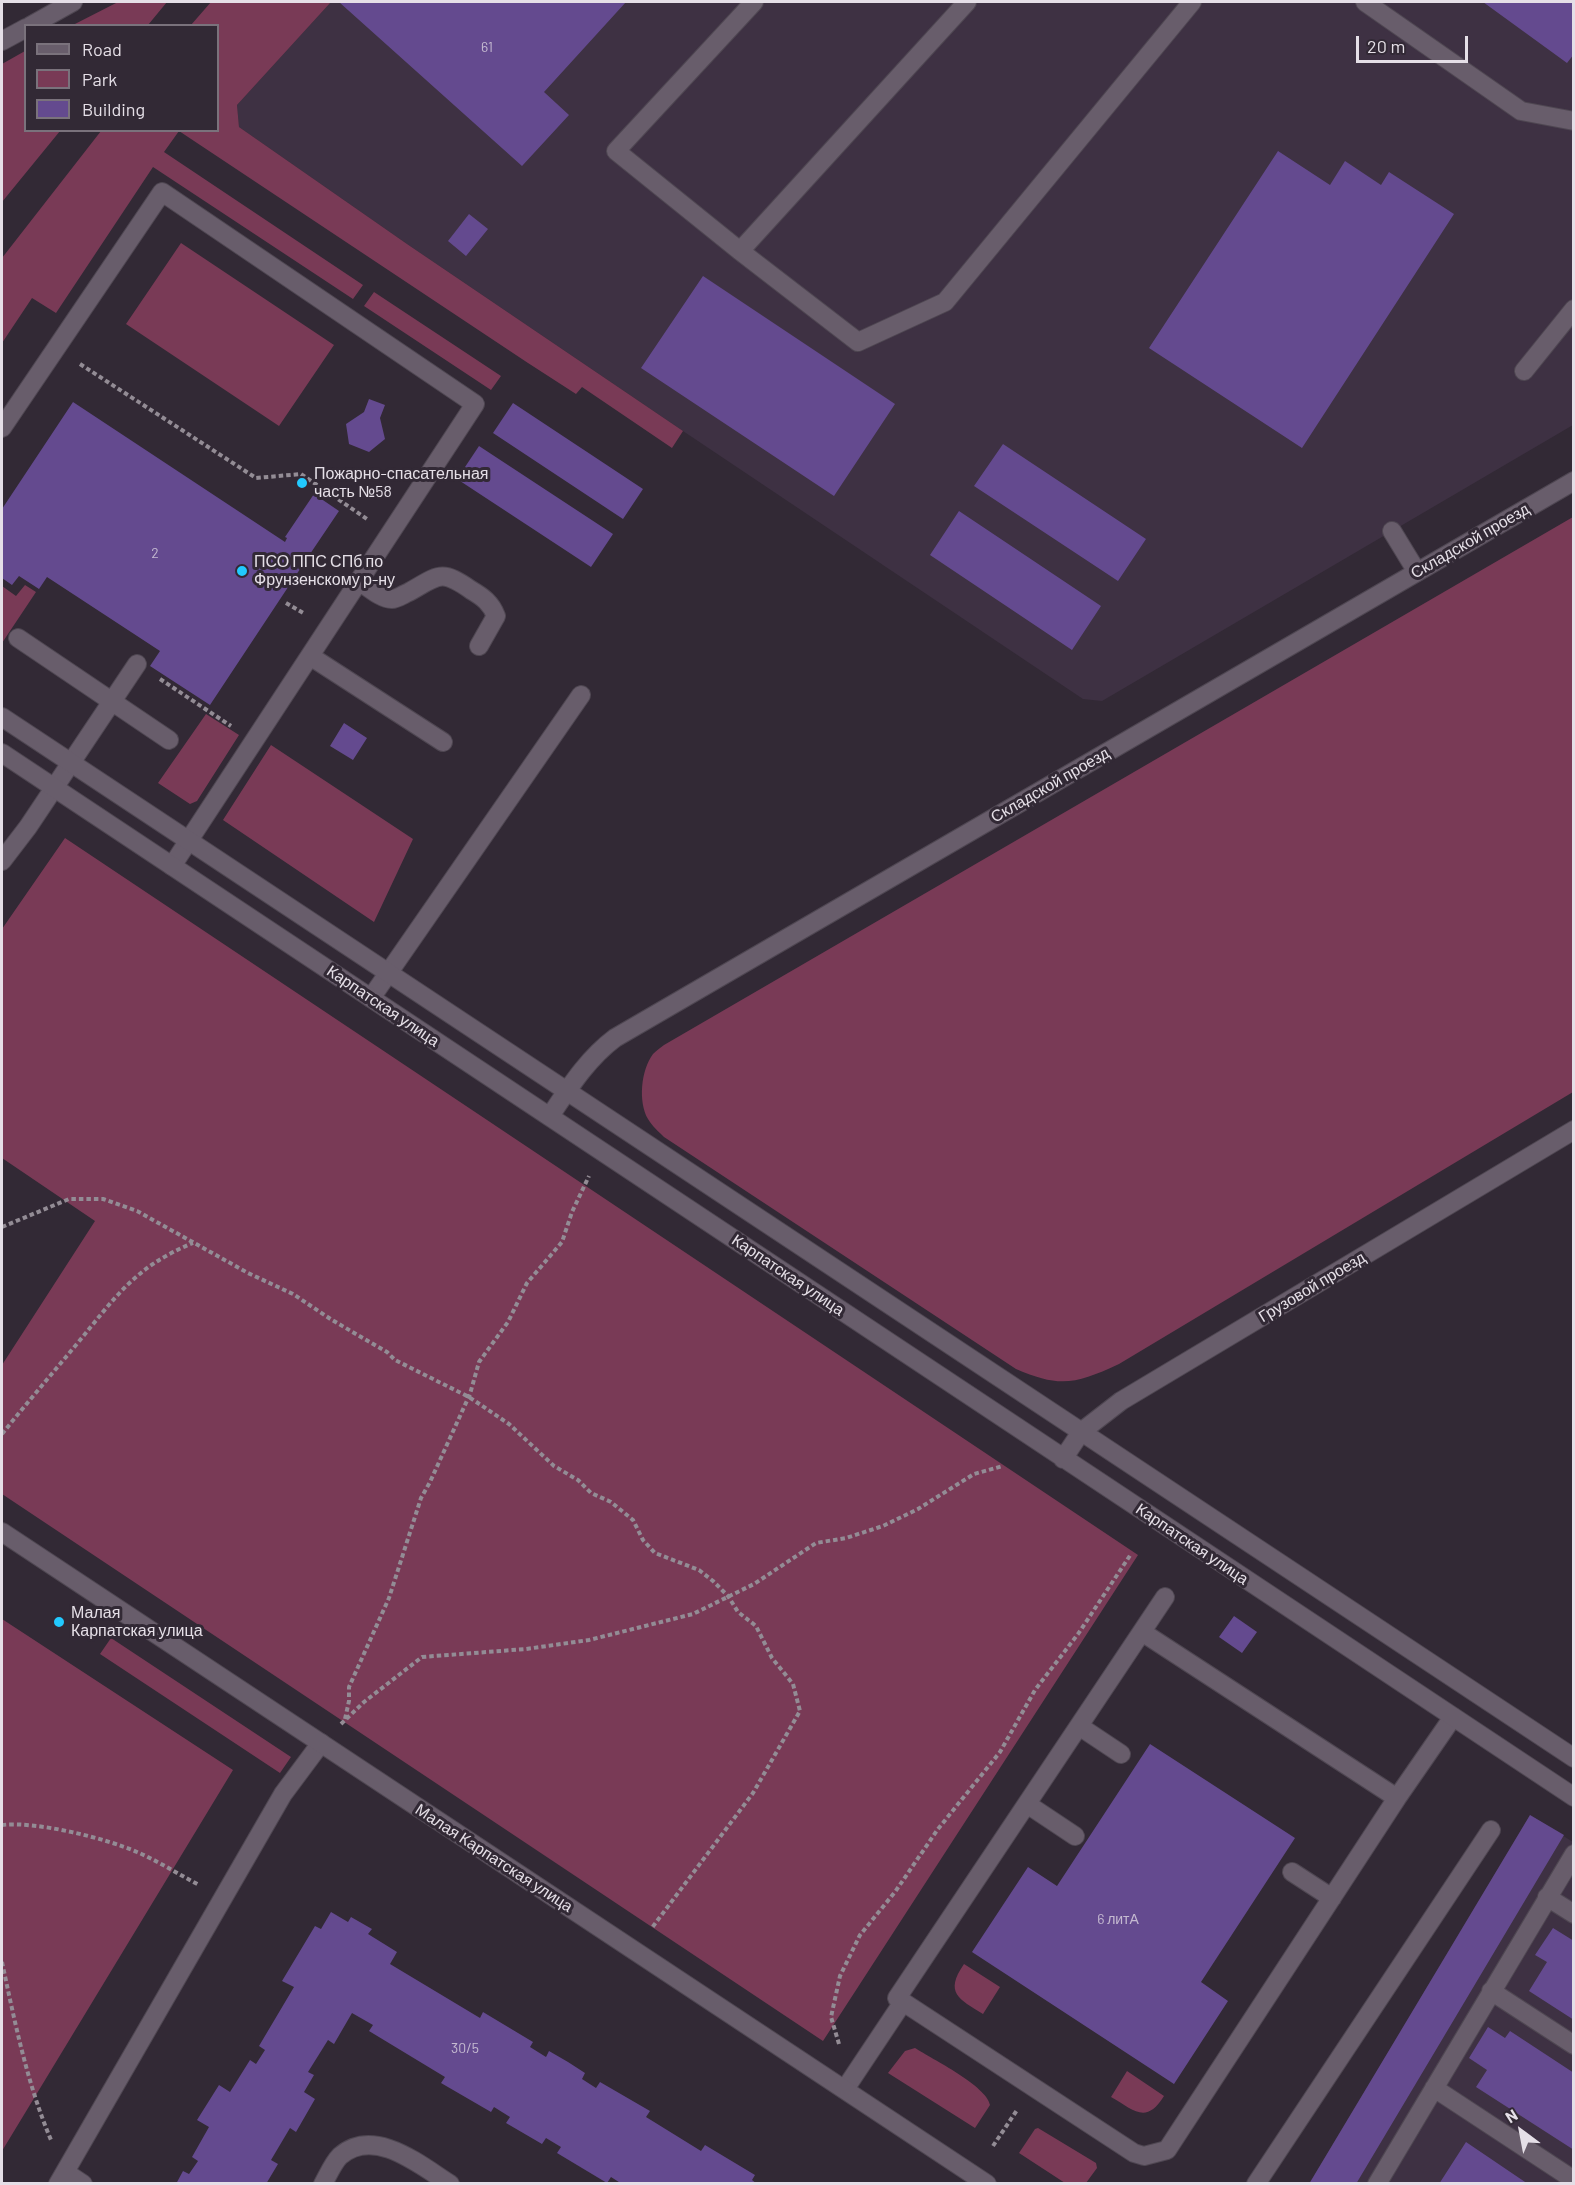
<!DOCTYPE html>
<meta charset="utf-8">
<style>
body{margin:0}
#map{position:relative;width:1575px;height:2185px;overflow:hidden;background:#322935;font-family:Barlow,sans-serif}
canvas{display:block}
.frame{position:absolute;inset:0;border:3px solid #e5dfe7;pointer-events:none}
.legend{position:absolute;left:24px;top:24px;width:195px;height:108px;box-sizing:border-box;background:#322935;border:2px solid #7a727c;margin:0;padding:8px 10px;list-style:none;font-size:18px;color:#e5dfe7}
.legend li{display:flex;align-items:center;gap:12px;height:30px}
.legend b{width:30px;border:2px solid #7a727c}
.north{position:absolute;left:1491px;top:2101px;width:60px;height:60px;-webkit-text-stroke:4px #322935;paint-order:stroke;rotate:328deg;font-size:16px;font-weight:700;line-height:24px;text-align:center;color:#e5dfe7}
.north::after{content:'';display:block;margin:auto;width:21px;height:27px;background:#e5dfe7;clip-path:polygon(50% 0,100% 100%,50% 72%,0 100%)}
.scale{position:absolute;left:1356px;top:36px;width:112px;height:27px;box-sizing:border-box;border:3px solid #e5dfe7;border-top:0;padding-left:8px;font-size:18px;line-height:21px;white-space:nowrap;color:#e5dfe7;-webkit-text-stroke:4px #322935;paint-order:stroke}
</style>
<div id="map">
<canvas width="1575" height="2185"></canvas>
<div class="frame"></div>
<ul class="legend">
<li><b style="height:8px;background:#685d6b"></b>Road</li>
<li><b style="height:16px;background:#793a56"></b>Park</li>
<li><b style="height:16px;background:#644a8f"></b>Building</li>
</ul>
<div class="north">N</div>
<div class="scale">20 m</div>
</div>
<script>
const c = document.querySelector('canvas').getContext('2d');
c.lineJoin = 'round';
function fillPath(path, color) { c.fillStyle = color; c.fill(path, 'evenodd'); }
function trace(path, color, width, dash) { c.strokeStyle = color; c.lineWidth = width; c.lineCap = dash ? 'butt' : 'round'; c.setLineDash(dash || []); c.stroke(path); }
function label(font, color, halo, rows, align = 'center') {
  c.font = font + ' Barlow,sans-serif'; c.lineWidth = 6; c.setLineDash([]); c.textBaseline = 'middle'; c.strokeStyle = halo; c.fillStyle = color; for (const [text, x, y, turn = 0] of rows) {
    c.save(); c.translate(x, y); c.rotate((+turn || 0) * Math.PI / 180); c.textAlign = isNaN(turn) ? turn : align; if (halo) c.strokeText(text, 0, 0); c.fillText(text, 0, 0); c.restore();
  }
}
const built = new Path2D(`
 M331 2H1573V425L1102 701 1083 699 683 431 407 244 239 127 237 105Z
 M1530 1815 1573 1842V2183L1309 2184Z`);
const green = new Path2D(`
 M118 2H167L148 25H73Z
 M211 2H331L237 105 239 127 407 244 683 431 672 448 582 387 576 394 528 363 179 131 164 152 363 285 353 299 153 167 56 313 32 298 2 343V258L101 131 218 130V26L191 25Z
 M25 51 26 130 60 131 2 202V64Z
 M181 243 334 345 279 426 126 324Z
 M374 292 501 376 491 390 364 306Z
 M1573 517V1092L1119 1364C1076 1384 1060 1388 1016 1369L664 1137C659 1132 652 1126 648 1119 638 1102 641 1070 653 1054 656 1051 660 1048 664 1045Z
 M25 585 36 592 2 643V586L16 596Z
 M206 714 239 735 197 801 190 804 158 783Z
 M271 745 413 839 374 922 223 820Z
 M65 838 1138 1555 823 2041 2 1494V1365L95 1221 2 1158V929Z
 M2 1619 233 1770 2 2151Z
 M111 1638 291 1757 280 1773 100 1654Z
 M964 1964 1000 1987 983 2014C959 1999 944 1993 964 1964Z
 M915 2048C932 2059 987 2086 990 2105L975 2128 888 2073 905 2051Z
 M1127 2071 1164 2096C1146 2125 1134 2110 1111 2097Z
 M1038 2128 1096 2163 1097 2168 1086 2183H1065L1019 2153 1035 2129Z`);
const building = new Path2D(`
 M339 2H626L544 92 569 115 522 166Z
 M1483 2H1574V54L1567 63Z
 M1278 151 1330 185 1345 161 1381 185 1389 172 1454 214 1302 448 1149 348Z
 M469 214 488 229 466 256 448 241Z
 M703 276 895 404 834 496 641 368Z
 M369 399 385 405 380 418 385 439 369 452 349 444 346 424 364 412Z
 M73 402 285 542 287 538 285 537 314 494 339 511 310 554 309 552 306 556 308 557 210 705 150 666 160 651 47 577 39 589 19 576 12 585 2 578V509Z
 M513 403 643 489 623 519 493 433Z
 M1003 444 1146 539 1118 581 974 486Z
 M479 446 613 534 591 567 457 479Z
 M959 511 1101 606 1072 650 930 555Z
 M344 723 367 738 353 760 330 746Z
 M1234 1616 1257 1632 1242 1653 1219 1637Z
 M1150 1744 1295 1838 1201 1982 1228 2001 1174 2084 972 1952 1028 1867 1057 1886Z
 M1530 1815 1564 1835 1356 2184H1309Z
 M331 1912 348 1922 351 1917 372 1929 368 1934 397 1952 390 1964 480 2018 483 2012 533 2042 530 2047 546 2057 549 2051 568 2062 585 2073 582 2079 596 2088 600 2082 650 2111 646 2117 701 2151 705 2145 755 2175 752 2180 757 2184H622L611 2177 607 2183 557 2153 561 2147 546 2138 542 2144 506 2123 510 2117 494 2107 491 2112 441 2083 445 2077 369 2031 373 2025 352 2013 334 2044 328 2040 308 2072 314 2075 304 2092 315 2099 296 2132 290 2128 271 2160 278 2164 266 2184H176L183 2171 189 2174 198 2161 192 2157 209 2127 197 2120 219 2085 230 2092 250 2060 256 2064 265 2050 259 2046 294 1987 282 1981 315 1926 321 1929Z
 M1553 1928 1574 1941V2020L1529 1991 1547 1962 1535 1955Z
 M1488 2027 1505 2038 1510 2031 1574 2073V2150L1476 2087 1487 2070 1469 2058Z
 M1466 2142 1528 2184H1439Z`);
const path = new Path2D(`
 M80 364 256 478 301 474 367 519
 M286 603 305 614
 M160 679 231 726
 M2 1227 69 1199H103L137 1211 248 1273 293 1294 332 1320 387 1352 395 1360 469 1397 509 1424 554 1466 578 1480 591 1493 611 1502 633 1520 643 1540 655 1553 699 1570 713 1581 728 1596 738 1612 756 1626 772 1658 793 1684 800 1711 753 1793 651 1929
 M2 1434C26 1404 51 1375 76 1345 115 1298 134 1267 193 1243
 M345 1719 349 1701V1687L389 1598 421 1498 430 1482 470 1394 479 1362 508 1322 527 1283 562 1242 572 1212 589 1176
 M341 1724 364 1702 422 1657 526 1649 589 1640 693 1614 754 1584 816 1543 846 1538 883 1526 918 1509 974 1474 1003 1466
 M2 1825C36 1821 105 1838 137 1852 158 1861 178 1874 199 1885
 M2 1962C15 2023 27 2083 51 2140
 M839 2044 831 2017 840 1976 860 1935 895 1892 938 1829 1000 1752 1035 1690 1078 1634 1131 1554
 M993 2146 1017 2110`);
const lane = new Path2D(`
 M754 2 616 151 740 251 858 342 945 302 1192 2
 M1365 2 1521 111 1574 121
 M740 251 967 2
 M1524 371 1574 309
 M2 428 162 192 475 404 172 866
 M1392 531 1417 572
 M359 581C368 587 381 599 392 599 397 599 404 594 409 592 439 575 441 569 471 590 483 597 491 603 496 616L479 646
 M18 638 169 740
 M310 656 443 742
 M2 861 28 827 137 664
 M371 998 581 695
 M1165 1597 897 1998 1134 2153 1144 2156 1167 2150 1397 1798 1453 1717
 M1142 1632 1397 1798
 M1079 1726 1121 1754
 M1027 1804 1075 1836
 M1292 1872 1332 1898
 M1547 1897 1574 1914
 M1491 1991 1574 2045
 M1434 2088 1574 2180
 M845 2089 903 2002
 M65 2172 83 2184
 M58 2184 283 1794 321 1743
 M323 2184C328 2175 333 2163 340 2156 374 2126 420 2165 450 2184
 M1256 2184 1491 1830
 M1377 2184 1574 1854`);
const street = new Path2D(`
 M30 26 73 2
 M2 41 26 28
 M2 717 1574 1758
 M2 753 1574 1797
 M550 1116C569 1088 587 1059 615 1038L1574 481
 M1063 1459 1081 1432 1121 1401 1574 1130
 M2 1532 987 2184`);
const markers = [
 [302,483,6,"#22c9fe"],
 [242,571,6,"#22c9fe"],
 [59,1622,6,"#22c9fe"]
];
const numberNames = [
 ["61",487,47],
 ["2",155,553],
 ["6 литА",1118,1919],
 ["30/5",465,2048]
];
const poiNames = [
 ["Пожарно-спасательная",314,474],
 ["часть №58",314,492],
 ["ПСО ППС СПб по",254,562],
 ["Фрунзенскому р-ну",254,580],
 ["Малая",71,1613],
 ["Карпатская улица",71,1631]
];
const streetNames = [
 ["Складской проезд",1470,541,-30],
 ["Складской проезд",1050,785,-30],
 ["Карпатская улица",383,1006,34],
 ["Карпатская улица",788,1275,34],
 ["Грузовой проезд",1312,1287,-31],
 ["Карпатская улица",1192,1544,34],
 ["Малая Карпатская улица",494,1858,33]
];
fillPath(built, '#3e3143');
fillPath(green, '#793a56');
fillPath(building, '#644a8f');
trace(lane, '#4f4752', 20);
trace(street, '#4f4752', 20);
trace(path, '#938c95', 4, [4.5, 3]);
trace(lane, '#685d6b', 18);
trace(street, '#685d6b', 18);
for (const [x, y, r, color] of markers) { const dot = new Path2D(); dot.arc(x, y, r, 0, 2 * Math.PI); c.fillStyle = color; c.fill(dot); trace(dot, '#322935', 2); }
label('14px', '#c5bad1', null, numberNames);
label('16px', '#e5dfe7', '#322935', poiNames, 'left');
label('16px', '#e5dfe7', '#322935', streetNames);
</script>
